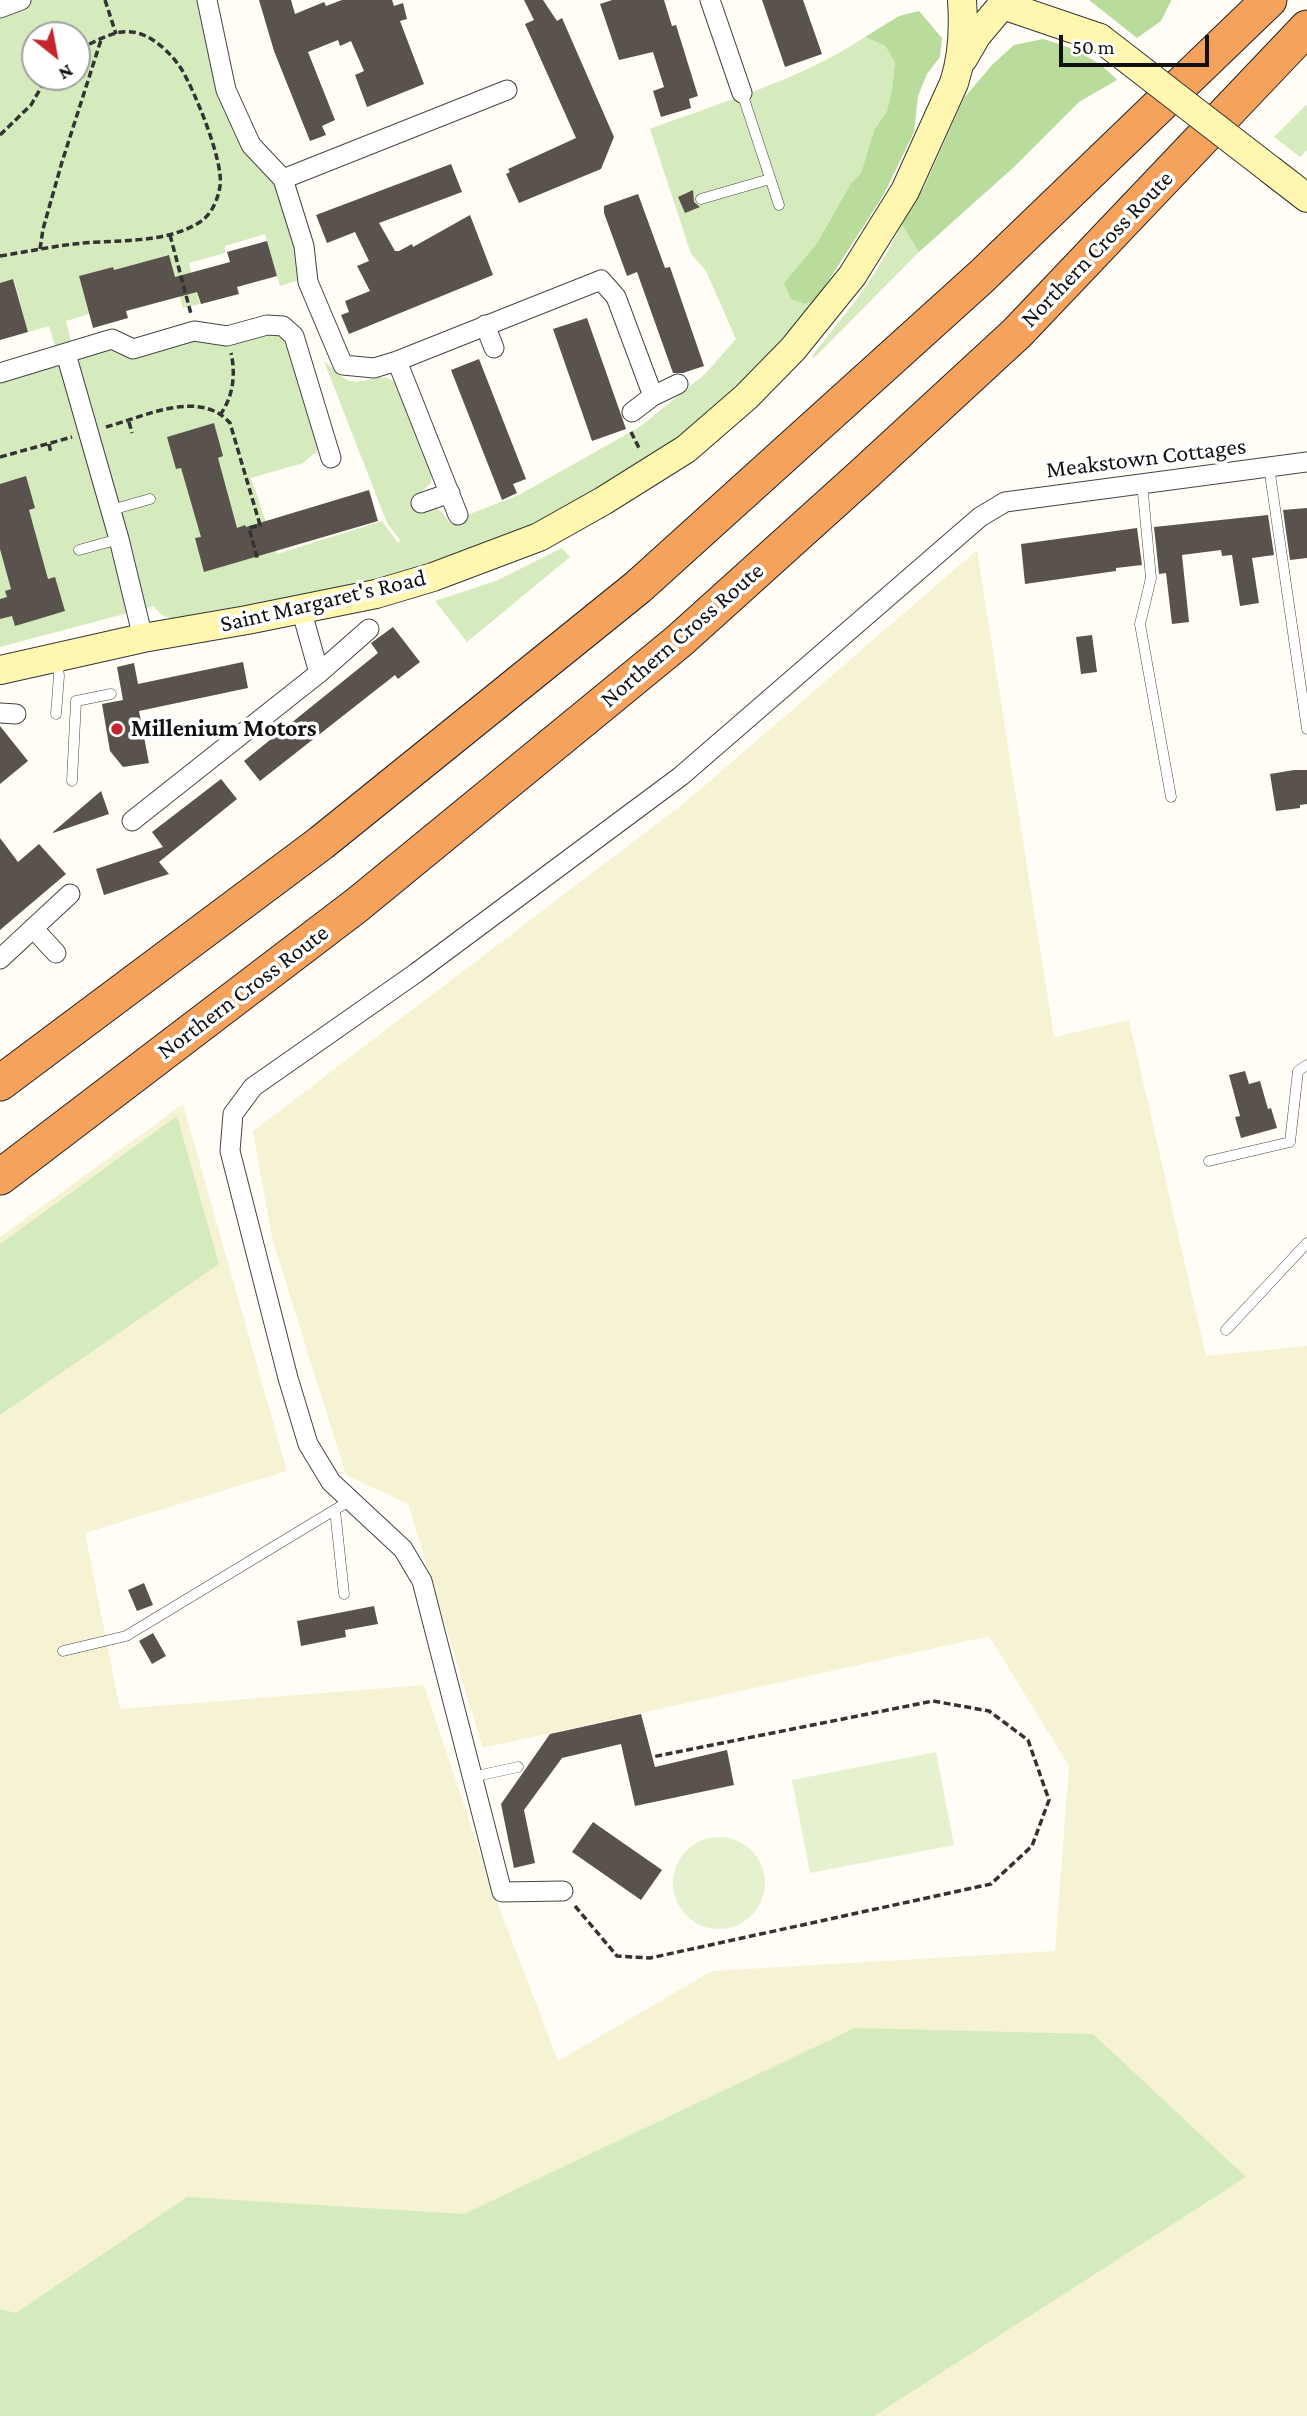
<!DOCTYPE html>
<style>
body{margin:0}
#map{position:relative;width:1307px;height:2416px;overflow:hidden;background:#fffdf5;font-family:"Crimson Pro",serif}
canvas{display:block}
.north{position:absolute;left:21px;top:21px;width:70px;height:70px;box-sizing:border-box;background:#fff;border:2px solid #a0a0a0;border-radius:50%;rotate:149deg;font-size:19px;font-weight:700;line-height:28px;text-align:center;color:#111}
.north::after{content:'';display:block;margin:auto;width:24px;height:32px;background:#c4262e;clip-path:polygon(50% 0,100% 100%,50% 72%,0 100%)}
.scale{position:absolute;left:1059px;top:35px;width:150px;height:32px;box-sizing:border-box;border:4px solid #111;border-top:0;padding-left:9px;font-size:21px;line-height:24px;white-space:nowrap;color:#111;-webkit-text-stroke:5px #fff;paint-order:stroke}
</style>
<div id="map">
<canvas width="1307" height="2416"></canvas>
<div class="north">N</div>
<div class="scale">50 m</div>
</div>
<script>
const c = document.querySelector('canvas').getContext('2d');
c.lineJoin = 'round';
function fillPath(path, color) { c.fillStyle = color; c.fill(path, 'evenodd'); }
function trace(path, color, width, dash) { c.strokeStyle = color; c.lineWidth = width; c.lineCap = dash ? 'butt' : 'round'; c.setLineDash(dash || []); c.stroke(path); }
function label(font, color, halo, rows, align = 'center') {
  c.font = font + ' "Crimson Pro",serif'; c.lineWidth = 7; c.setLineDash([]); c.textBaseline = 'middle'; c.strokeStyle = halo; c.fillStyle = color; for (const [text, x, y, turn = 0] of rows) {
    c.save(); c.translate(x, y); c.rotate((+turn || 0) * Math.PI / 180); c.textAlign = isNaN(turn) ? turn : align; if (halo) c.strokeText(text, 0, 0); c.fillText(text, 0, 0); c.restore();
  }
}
const farmland = new Path2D(`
 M977 550 1054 1037 1129 1020 1206 1356 1307 1346V2416H0V1237L183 1104 287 1471 85 1533 120 1709 424 1685 494 1894 558 2061 712 1971 1055 1951 1069 1766 989 1636 483 1748 408 1504 346 1475 272 1238 253 1131 688 800Z`);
const green = new Path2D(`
 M22 0H207L226 90 283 179 306 278 280 286 265 234 225 246V253L189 263 200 304 183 308 168 255 114 270 113 267 79 276 89 314 66 321 71 341 55 346 49 326 28 332 14 279 0 283V8ZM35 35H77V77H35Z
 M865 37 885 46 895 62 892 89 887 111 874 130 861 173 851 183 817 243 784 283 816 300 762 361 701 419 650 457 530 527 415 569 341 588 178 619C167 618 160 616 154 606L0 647V372L112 340 133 349 194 332 280 333 294 342 321 433 317 451 303 463 251 478 277 554 382 521 398 543 400 540 387 523 324 361C331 366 339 376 347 380 364 387 381 369 396 383L432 472 431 483 419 494C429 503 443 510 449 522L519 495 641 426 705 374 736 339 706 271 691 254 650 129C722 102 800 80 865 37Z
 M1307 104V150L1300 157 1274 137Z
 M901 223 919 252 814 358 812 356C844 315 882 272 901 223Z
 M562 548 570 557 467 642 435 601 496 581Z
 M177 1116 219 1264 0 1415V1244Z
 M855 2028 1093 2034 1246 2177 874 2416H0V2309L16 2313 187 2197 464 2214Z`);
const forest = new Path2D(`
 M1089 0H1171V1L1161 21 1137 38Z
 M919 11 942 38 940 57 927 74 918 96 914 132 884 194 816 300 805 304 791 299 784 283 817 243 851 183 861 173 874 130 887 111 892 89 895 62 885 46 865 37 899 16Z
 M1043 39C1071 47 1097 58 1117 80L1079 102 1014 167 919 252 901 223 924 187 964 98 992 65 1014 45Z`);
const pitch = new Path2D(`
 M936 1752 954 1845 810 1873 792 1780Z
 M673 1883a46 46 0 1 1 92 0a46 46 0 1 1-92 0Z`);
const building = new Path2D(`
 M259 0H291L295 14 324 2 326 6 342 0H392L394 6 403 3 407 19 400 21 424 84 367 107 355 75 364 71 351 41 340 46 338 40 308 52 335 120 322 126 326 135 310 141 274 51Z
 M524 0H543L557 21 562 18 614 137 601 169 519 203 506 174 510 172 508 169 576 138 525 24 534 20Z
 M612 0H664L672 26 676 25 698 96 689 99 691 108 661 117 653 91 664 87 653 52 619 60 600 4Z
 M762 0H803L822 54 785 67Z
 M451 164 462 192 379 223 395 251H399L412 244 413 247 470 215 493 275 349 334 341 315 349 312 345 301 370 291 357 266 369 261 355 232 327 243 316 215Z
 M693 190 694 202 700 207 685 213 678 197Z
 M638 194 665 268 670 267 704 366 683 373H673L637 272 627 276 604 213V206Z
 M267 241 277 276 237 287 239 294 201 304 197 292 126 311 128 318 93 328 79 276 113 267 114 270 169 255 175 277 230 262 227 252Z
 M13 279 28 332 0 340V283Z
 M587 318 626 429 592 441 553 329Z
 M479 359 526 479 513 484 517 493 502 500 451 370Z
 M214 423 223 456 218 458 237 528 245 525 246 527 369 490 378 521 204 572 195 538 201 537 181 468 176 469 167 437Z
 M26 476 35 508 29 510 48 579 55 577 65 611 15 626 12 616 0 619V599L7 597 5 591 11 589 0 549V484Z
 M1307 508V558L1290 560 1283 510Z
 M1268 515 1274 555 1252 558 1259 603 1240 606 1232 555 1222 556 1221 550 1182 555 1189 622 1172 624 1166 573 1159 574 1154 527Z
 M1137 528 1142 565 1116 568V571L1025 584 1021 544Z
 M393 627 420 662 398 679 395 675 260 781 244 761 378 653 371 643Z
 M1092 635 1097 672 1081 674 1076 637Z
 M243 662 248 688 139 711 149 763 123 767 110 751 102 704 123 700 117 667 134 663 138 684Z
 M0 726 28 761 0 784Z
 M1294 770H1307V804L1300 805V808L1276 811 1270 774Z
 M221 779 237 799 159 862 169 874 104 895 96 869 163 847 152 832Z
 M101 791 109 814 53 833V832Z
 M0 838 18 862 39 844 66 874 0 930Z
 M1245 1071 1249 1084 1260 1081 1268 1109 1271 1108 1277 1128 1241 1138 1235 1117 1240 1116 1229 1075Z
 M144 1583 153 1605 137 1611 128 1590Z
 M374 1606 378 1624 345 1630 346 1637 301 1646 297 1621Z
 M153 1633 166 1656 152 1664 139 1641Z
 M641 1714 655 1767 727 1750 734 1785 635 1806 621 1744 562 1758 524 1810 535 1863 514 1868 501 1804 550 1734Z
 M593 1822 662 1870 641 1900 572 1852Z`);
const path = new Path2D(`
 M105 0 116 34
 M0 135 31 105 47 77
 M170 235 191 314
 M40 249 43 229 62 162 101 40
 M0 256C25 252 49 247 74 244 114 239 164 245 200 222 211 215 218 200 220 186 224 162 195 92 182 70 172 54 152 34 132 32 115 29 93 43 77 50
 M220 415C233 397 236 375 231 353
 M129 422 132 433
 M106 427C144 417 199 388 230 423L260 525 249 528 258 561
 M631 432 640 450
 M49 444 51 454
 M0 457 72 437
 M575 1906 617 1956 650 1958 991 1884 1032 1846 1049 1800 1028 1740 989 1711 933 1701 652 1757`);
const lane = new Path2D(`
 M742 93 779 205
 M701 199 770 179
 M1269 467 1307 729
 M1142 483 1151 578 1140 624 1171 797
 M111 510 150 499
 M79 550 119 539
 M56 714 59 676 57 659
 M72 781 76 701 111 694
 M1209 1161 1290 1142 1298 1071 1307 1065
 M1226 1330 1307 1243
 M335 1510 344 1594
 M63 1651 126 1636 351 1500
 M472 1777 518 1767`);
const street = new Path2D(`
 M207 0 226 90 251 145 283 179 507 90
 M710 0 742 93
 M0 8 21 0
 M283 179 304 246 308 282 343 365 374 368 397 361 601 280 616 297 653 396
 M485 325 494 348
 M66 354 119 539 143 638
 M397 361 458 515
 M0 373 112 339 133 349 194 331 227 336 267 325 283 326 294 336 331 458
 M632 412 653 396 678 384
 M421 503 450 493
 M301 609 319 673
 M0 713 16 714
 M132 821 319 673 369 629
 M33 928 56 953
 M0 959 70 894
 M563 1891 502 1892 422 1581 403 1549 331 1482 308 1444 288 1378 230 1151 233 1114 253 1087 416 973 681 776 980 517 1005 502 1307 462`);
const secondary = new Path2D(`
 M1006 6 1100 38
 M963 59 977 35 998 10
 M1272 171 1307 198
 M0 670 143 638 247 620 376 594 433 577 539 537 603 501 686 449 746 397 793 349 852 276 905 191 954 83C963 56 964 29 962 0`);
const highway = new Path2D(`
 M0 1083 321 843 638 587 981 277 1269 0
 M0 1177 357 905 679 641 863 475 1017 333 1307 28`);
const secondaryBridge = new Path2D(`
 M1100 38 1272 171`);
const markers = [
 [117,729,7,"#c4262e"]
];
const streetNames = [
 ["Northern Cross Route",1097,249,-46],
 ["Meakstown Cottages",1146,458,-7],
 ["Saint Margaret's Road",323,601,-13],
 ["Northern Cross Route",682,635,-41],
 ["Northern Cross Route",243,992,-37]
];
const poiNames = [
 ["Millenium Motors",131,729]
];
fillPath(farmland, '#f6f3d4');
fillPath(green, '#d5ebbd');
fillPath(forest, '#b9dc9c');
fillPath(pitch, '#e6f2cf');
fillPath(building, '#5a524d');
trace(lane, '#444', 11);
trace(street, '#444', 21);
trace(secondary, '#333', 30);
trace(highway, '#222', 37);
trace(path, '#333', 3.5, [7, 3.5]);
trace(lane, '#fff', 10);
trace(street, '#fff', 19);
trace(secondary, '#fff6b0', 28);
trace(highway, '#f5a25d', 35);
trace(secondaryBridge, '#333', 30, []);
trace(secondaryBridge, '#fff6b0', 28);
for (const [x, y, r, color] of markers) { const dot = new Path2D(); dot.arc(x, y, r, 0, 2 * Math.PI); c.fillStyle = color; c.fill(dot); trace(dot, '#fff', 2.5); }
label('24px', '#111', '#fff', streetNames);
label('bold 24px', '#111', '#fff', poiNames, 'left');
</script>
